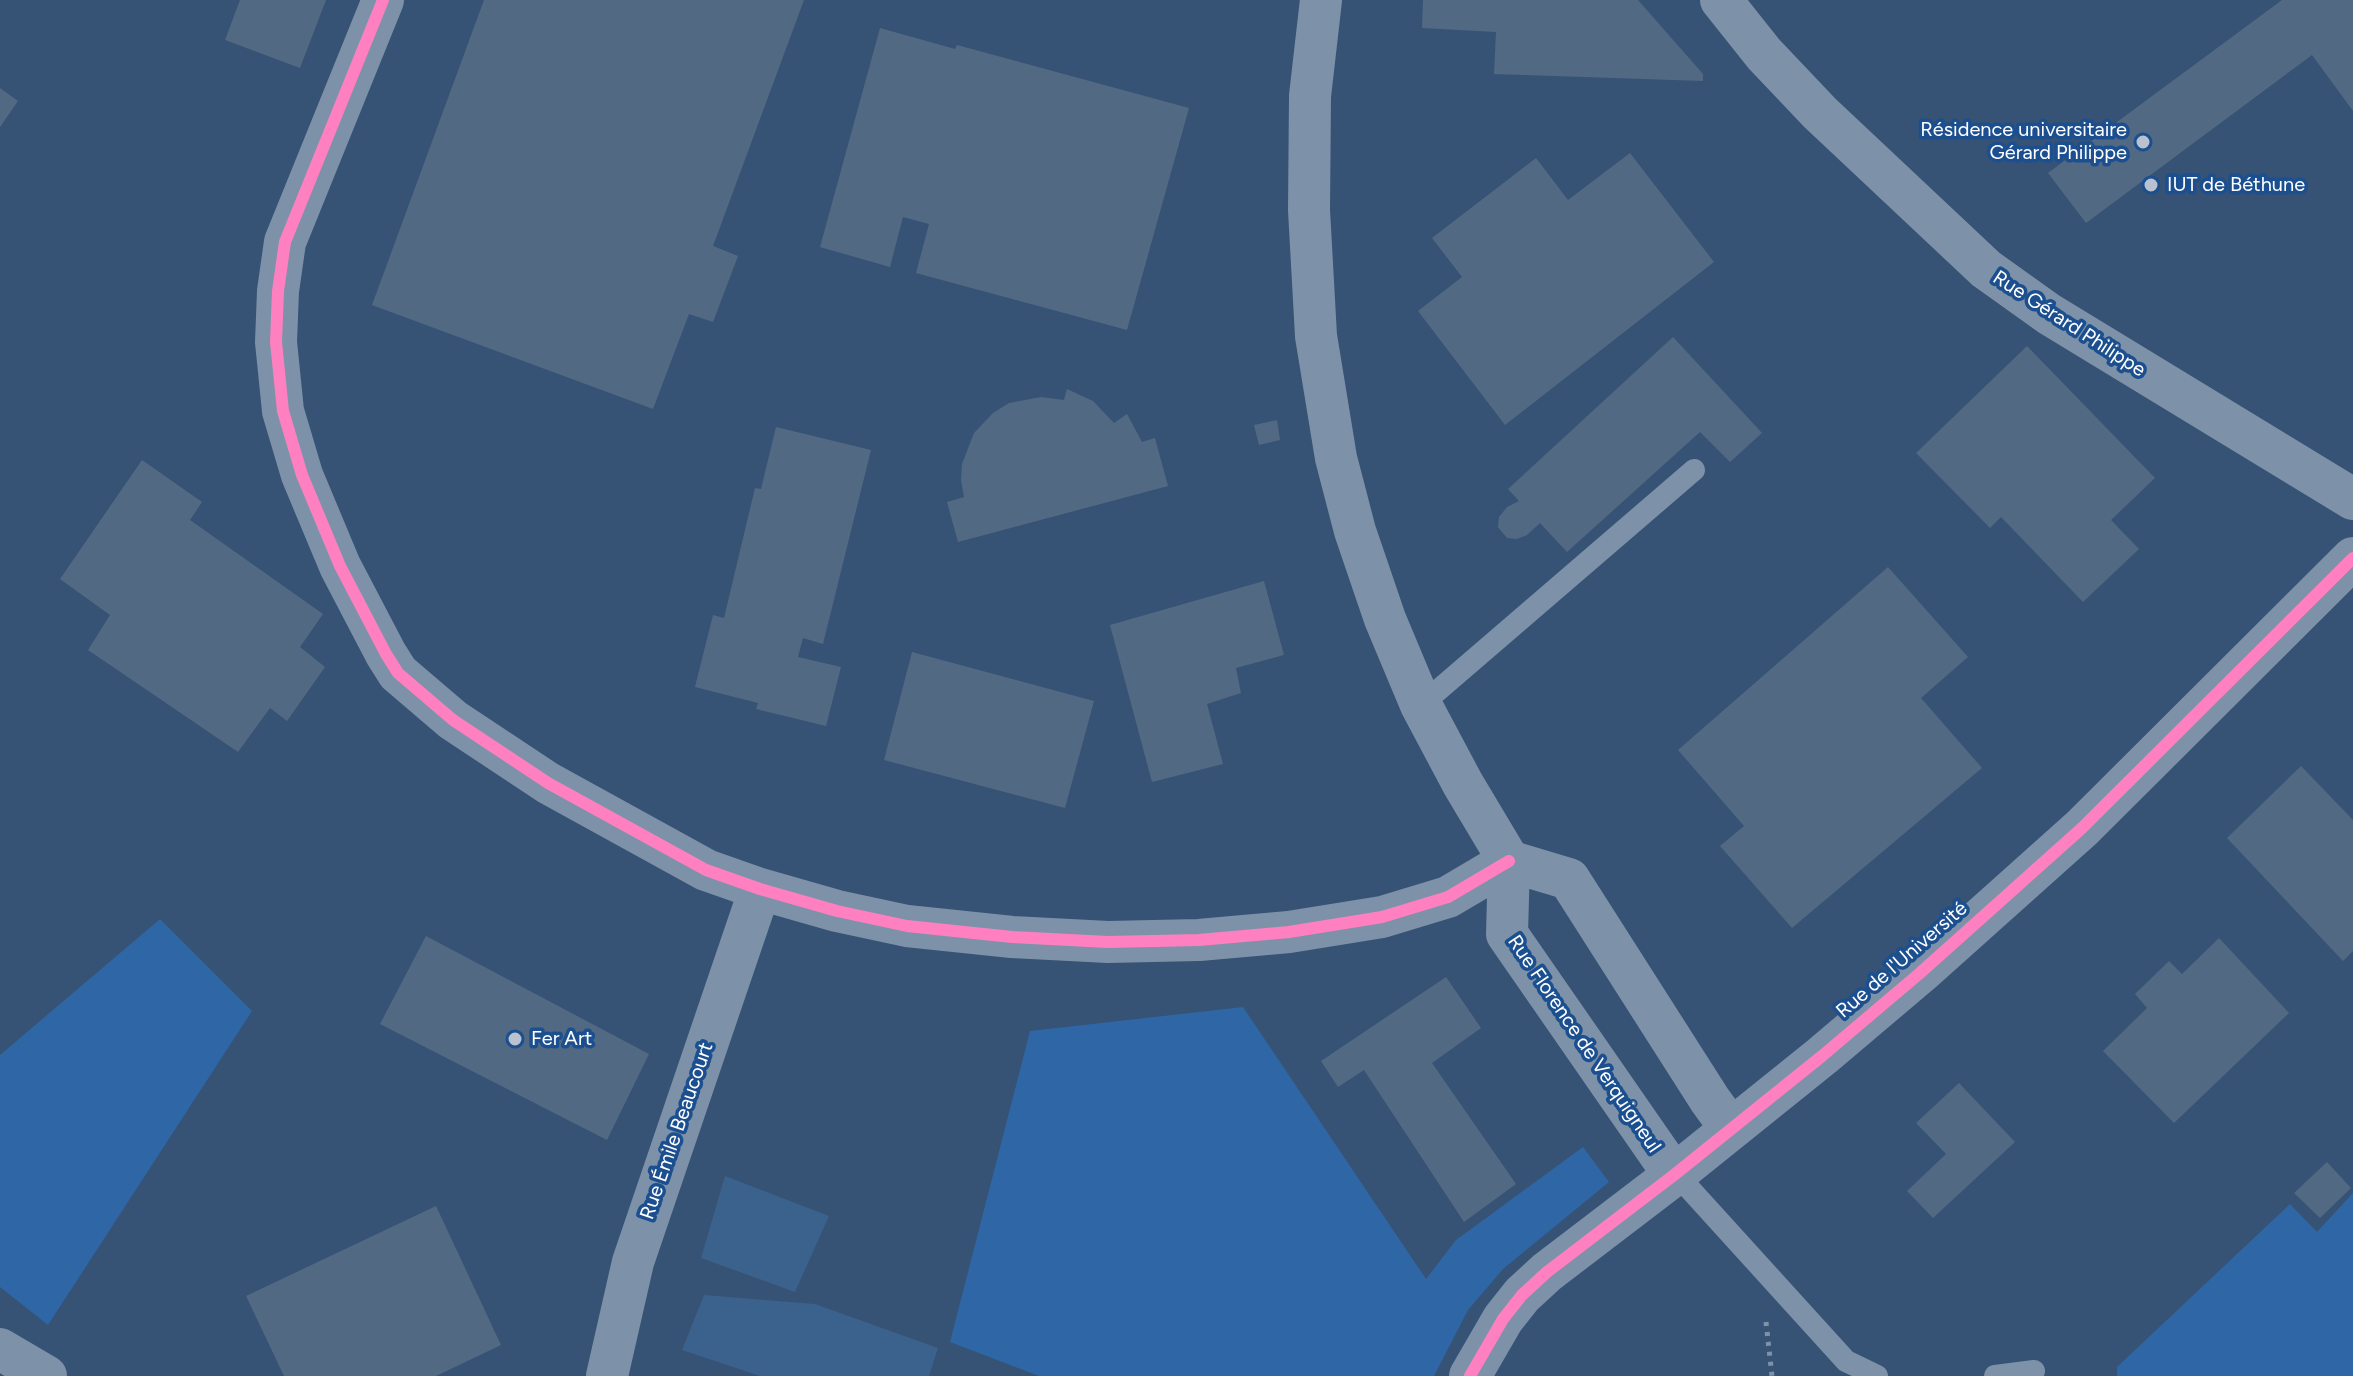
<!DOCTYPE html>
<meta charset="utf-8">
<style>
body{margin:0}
canvas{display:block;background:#365274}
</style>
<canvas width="2353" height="1376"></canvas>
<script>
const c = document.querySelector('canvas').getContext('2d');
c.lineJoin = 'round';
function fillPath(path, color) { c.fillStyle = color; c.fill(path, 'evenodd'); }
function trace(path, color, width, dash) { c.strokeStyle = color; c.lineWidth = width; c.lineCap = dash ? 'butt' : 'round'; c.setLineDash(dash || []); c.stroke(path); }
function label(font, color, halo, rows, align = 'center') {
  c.font = font + ' Figtree,sans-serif'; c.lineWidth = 7; c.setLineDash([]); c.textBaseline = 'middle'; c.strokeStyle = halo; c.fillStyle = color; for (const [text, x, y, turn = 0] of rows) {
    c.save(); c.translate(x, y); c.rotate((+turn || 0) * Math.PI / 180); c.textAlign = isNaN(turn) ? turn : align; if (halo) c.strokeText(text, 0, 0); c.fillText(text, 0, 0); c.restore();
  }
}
const green = new Path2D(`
 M160 919 252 1011 48 1325 0 1287V1055Z
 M1243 1007 1426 1279 1456 1240 1583 1147 1609 1182 1503 1269 1468 1310 1434 1376H1039L950 1342 1030 1031Z
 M2353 1193V1376H2117V1367L2290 1204 2317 1232Z`);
const water = new Path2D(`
 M725 1176 829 1216 795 1292 701 1258Z
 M704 1295 815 1304 938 1348 929 1376H760L682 1350Z`);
const building = new Path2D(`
 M240 0H326L300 68 225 40Z
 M484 0H804L713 246 738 256 713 322 689 314 653 409 372 305Z
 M1423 0H1638L1703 74V81L1494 74 1496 32 1422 28Z
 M2282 0H2353V111L2312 55 2086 223 2048 173Z
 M880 28 955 49 957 45 1189 108 1127 330 916 273 929 224 903 217 890 267 820 247Z
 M0 88 18 101 0 127Z
 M1630 153 1714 262 1505 425 1418 311 1462 277 1432 238 1536 158 1568 200Z
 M1673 337 1762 433 1730 462 1700 432 1567 552 1540 523 1527 535 1517 539 1507 538 1498 527 1499 517 1507 507 1519 501 1508 489Z
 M2027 346 2155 478 2111 520 2139 549 2083 602 2001 517 1990 528 1916 453Z
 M1067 389 1093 401 1114 423 1127 414 1142 442 1155 438 1168 486 958 542 947 502 964 497 961 480 962 464 974 433 993 413 1009 403 1041 397 1064 400Z
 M1277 420 1280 440 1259 445 1254 425Z
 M776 427 871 450 823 644 803 638 798 657 841 667 826 726 756 709 758 703 695 687 713 615 724 618 755 488 761 489Z
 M142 460 202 502 190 520 323 614 300 647 325 667 287 721 270 708 238 752 88 650 110 615 60 579Z
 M1888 567 1968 657 1921 698 1982 768 1792 928 1720 846 1744 826 1678 750Z
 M1264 581 1284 655 1236 668 1241 693 1207 704 1223 764 1152 782 1110 625Z
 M912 652 1094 701 1065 808 884 760Z
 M2301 766 2353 820V951L2343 961 2227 838Z
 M426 936 649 1054 607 1140 380 1024Z
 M2219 938 2289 1013 2174 1123 2103 1051 2147 1008 2135 994 2169 961 2182 974Z
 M1446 977 1481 1028 1432 1063 1516 1184 1464 1222 1364 1070 1338 1087 1321 1061Z
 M1959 1083 2015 1142 1933 1218 1907 1191 1946 1154 1916 1123Z
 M2327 1162 2351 1188 2320 1218 2294 1193Z
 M436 1206 501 1345 436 1376H284L246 1296Z`);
const path = new Path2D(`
 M1766 1322 1772 1376`);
const service = new Path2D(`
 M1421 705 1694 470
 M1674 1175 1688 1187 1846 1361 1877 1376
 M1995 1376 2034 1371`);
const minor = new Path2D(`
 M383 0 285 242 278 291 276 342 283 411 302 475 340 566 386 654 398 673 453 720 548 783 706 870 760 889 837 911 907 926 1012 937 1108 942 1199 940 1289 932 1382 917 1448 897 1509 861
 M1321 0 1310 96 1309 210 1316 336 1336 458 1355 531 1385 619 1421 705 1463 784 1509 861 1507 934 1674 1175
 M1721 0 1764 54 1820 113 1986 269 2049 314 2353 499
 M1509 861 1569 879 1710 1100 1731 1129
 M0 1349 46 1376
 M607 1376 633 1262 760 889
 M1470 1376 1503 1319 1522 1295 1547 1272 1674 1175 1822 1056 1920 973 2082 828 2353 558`);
const cycleway = new Path2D(`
 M383 0 285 242 278 291 276 342 283 411 302 475 340 566 386 654 398 673 453 720 548 783 706 870 760 889 837 911 907 926 1012 937 1108 942 1199 940 1289 932 1382 917 1448 897 1509 861
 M1470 1376 1503 1319 1522 1295 1547 1272 1674 1175 1822 1056 1920 973 2082 828 2353 558`);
const markers = [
 [2143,142,8,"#b9c2ce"],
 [2151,185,8,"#b9c2ce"],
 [515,1039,8,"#b9c2ce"]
];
const poiNames = [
 ["Résidence universitaire",2127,130,"right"],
 ["Gérard Philippe",2127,153,"right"],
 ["IUT de Béthune",2167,185],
 ["Fer Art",531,1039]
];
const streetNames = [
 ["Rue Gérard Philippe",2069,324,33],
 ["Rue de l'Université",1902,960,-41],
 ["Rue Florence de Verquigneul",1584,1044,56],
 ["Rue Émile Beaucourt",677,1131,-71]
];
fillPath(green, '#2f66a5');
fillPath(water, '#3b618d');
fillPath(building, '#526984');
trace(path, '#7d92a8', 5, [4, 6]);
trace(service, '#7d92a8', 22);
trace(minor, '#7d92a8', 42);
trace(cycleway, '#ff80c0', 12);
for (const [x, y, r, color] of markers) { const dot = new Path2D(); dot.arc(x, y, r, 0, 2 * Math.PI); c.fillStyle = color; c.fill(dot); trace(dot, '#1b4f8f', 3); }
label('20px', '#fff', '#1b4f8f', poiNames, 'left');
label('20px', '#fff', '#1b4f8f', streetNames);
</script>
